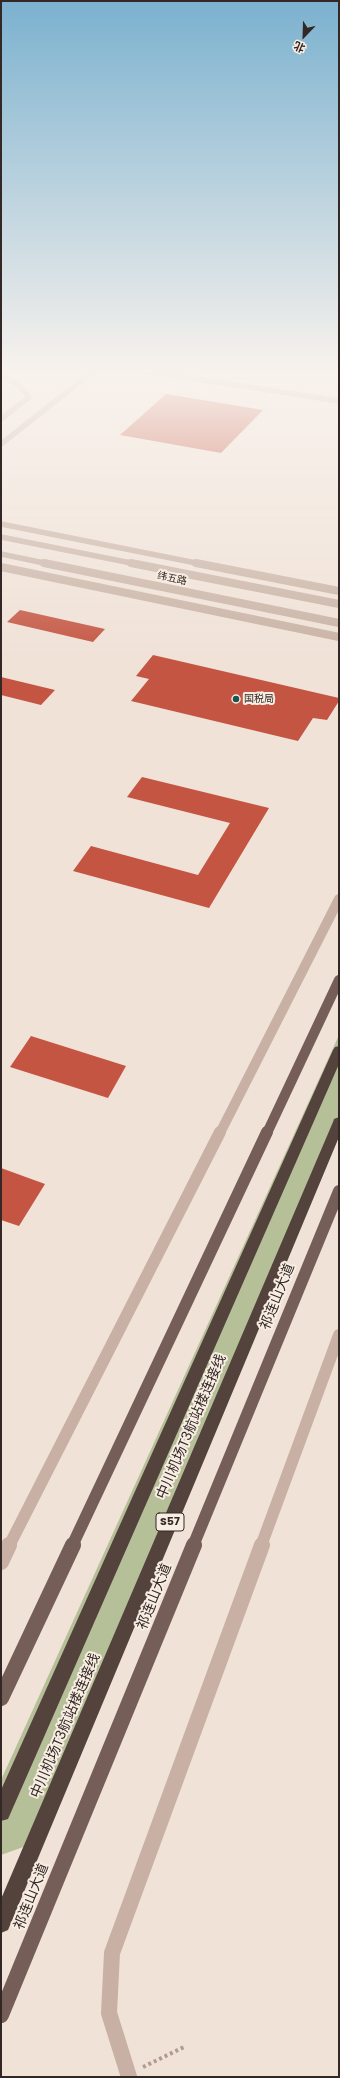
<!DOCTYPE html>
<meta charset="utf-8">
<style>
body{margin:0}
#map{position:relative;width:340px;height:2078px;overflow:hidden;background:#f0e2d7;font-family:Poppins,"Noto Sans SC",sans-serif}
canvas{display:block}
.frame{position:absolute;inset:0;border:2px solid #332825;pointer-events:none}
.north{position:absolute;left:284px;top:16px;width:40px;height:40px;-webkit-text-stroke:3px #f8ede3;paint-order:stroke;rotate:203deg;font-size:11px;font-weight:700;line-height:16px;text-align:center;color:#332825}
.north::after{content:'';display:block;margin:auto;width:14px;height:18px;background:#332825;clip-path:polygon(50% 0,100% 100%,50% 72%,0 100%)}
</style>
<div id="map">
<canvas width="340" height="2078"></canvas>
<div class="frame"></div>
<div class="north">北</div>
</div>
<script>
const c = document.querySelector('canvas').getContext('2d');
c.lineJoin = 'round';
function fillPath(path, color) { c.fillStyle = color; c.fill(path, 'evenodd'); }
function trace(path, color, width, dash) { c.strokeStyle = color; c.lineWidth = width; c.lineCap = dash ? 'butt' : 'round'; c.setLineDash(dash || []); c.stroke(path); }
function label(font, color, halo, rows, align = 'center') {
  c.font = font + ' Poppins,"Noto Sans SC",sans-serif'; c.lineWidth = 4; c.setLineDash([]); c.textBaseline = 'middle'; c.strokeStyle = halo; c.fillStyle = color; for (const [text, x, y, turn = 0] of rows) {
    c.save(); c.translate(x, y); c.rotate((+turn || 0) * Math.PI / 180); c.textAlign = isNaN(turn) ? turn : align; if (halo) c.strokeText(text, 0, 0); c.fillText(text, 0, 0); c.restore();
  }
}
const green = new Path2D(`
 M339 1035V1115L26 1846 1 1855V1780Z`);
const building = new Path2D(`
 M322 370H339V373L322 371Z
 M166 394 263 410 221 453 120 435Z
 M20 610 105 629 93 642 7 622Z
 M153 655 339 698V701L327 720 313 718 298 741 131 701 149 679 136 676Z
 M1 677 55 690 41 705 1 695Z
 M142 777 269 808 209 908 73 871 91 846 198 875 230 823 127 797Z
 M31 1036 126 1066 108 1098 10 1067Z
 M1 1168 45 1184 19 1226 1 1220Z`);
const path = new Path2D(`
 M143 2067 184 2047`);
const minorFar4 = new Path2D(`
 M140 370 339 401
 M1 376 19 385 29 397 1 419
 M1 444 95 370
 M1 524 201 564
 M1 537 136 564
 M1 554 49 564`);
const minorFar3 = new Path2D(`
 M44 563 339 623
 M131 563 339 604
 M196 563 339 591
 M1 567 339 637`);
const minorFar2 = new Path2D(`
 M220 1133 339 899`);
const minorFar1 = new Path2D(`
 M9 1546 220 1132
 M261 1546 339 1335`);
const minor = new Path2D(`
 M1 1562 9 1545
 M129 2077 109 2013 112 1953 262 1545`);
const majorFar2 = new Path2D(`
 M267 1133 339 980`);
const majorFar1 = new Path2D(`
 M72 1546 267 1132
 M193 1546 339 1191`);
const major = new Path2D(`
 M1 1698 73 1545
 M1 2015 194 1545`);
const highway = new Path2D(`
 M339 1046V1064L8 1819 1 1821V1790L333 1050 335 1047Z
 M339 1117V1137L8 1930 1 1933V1899L333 1122 334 1119Z`);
const markers = [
 [236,699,4,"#1c5452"]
];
const farStreetnames = [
 ["纬五路",172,579,12]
];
const farPoinames = [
 ["国税局",244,699]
];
const shields = [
 [170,1522,28]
];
const shieldNames = [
 ["S57",170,1522]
];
const nearStreetnames = [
 ["祁连山大道",278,1297,-68],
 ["中川机场T3航站楼连接线",192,1427,-67],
 ["祁连山大道",155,1597,-68],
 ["中川机场T3航站楼连接线",66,1726,-67],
 ["祁连山大道",32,1897,-68]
];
fillPath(green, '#b5bf98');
fillPath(building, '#c45542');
trace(path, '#b39b8e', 4, [3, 3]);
trace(minorFar4, '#c8b1a4', 5.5);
trace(minorFar3, '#c8b1a4', 8);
trace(minorFar2, '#c8b1a4', 10);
trace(minorFar1, '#c8b1a4', 12);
trace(minor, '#c8b1a4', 16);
trace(majorFar2, '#755e57', 10);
trace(majorFar1, '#755e57', 12);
trace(major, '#755e57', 16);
fillPath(highway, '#54423d');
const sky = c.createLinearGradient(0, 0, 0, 661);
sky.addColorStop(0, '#7bb1cf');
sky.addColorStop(0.56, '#f8f2ed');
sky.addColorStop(1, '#f8f2ed00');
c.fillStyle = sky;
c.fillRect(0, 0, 340, 661);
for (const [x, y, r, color] of markers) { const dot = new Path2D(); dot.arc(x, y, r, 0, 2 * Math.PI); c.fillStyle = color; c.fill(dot); trace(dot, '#f8ede3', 1.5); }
label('10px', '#332825', '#f8ede3', farStreetnames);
label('10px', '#332825', '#f8ede3', farPoinames, 'left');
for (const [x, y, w] of shields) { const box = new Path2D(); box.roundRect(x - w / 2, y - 9, w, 18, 3); c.fillStyle = '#f8ede3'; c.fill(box); trace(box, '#332825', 1); }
label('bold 11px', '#332825', null, shieldNames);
label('14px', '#332825', '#f8ede3', nearStreetnames);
</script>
